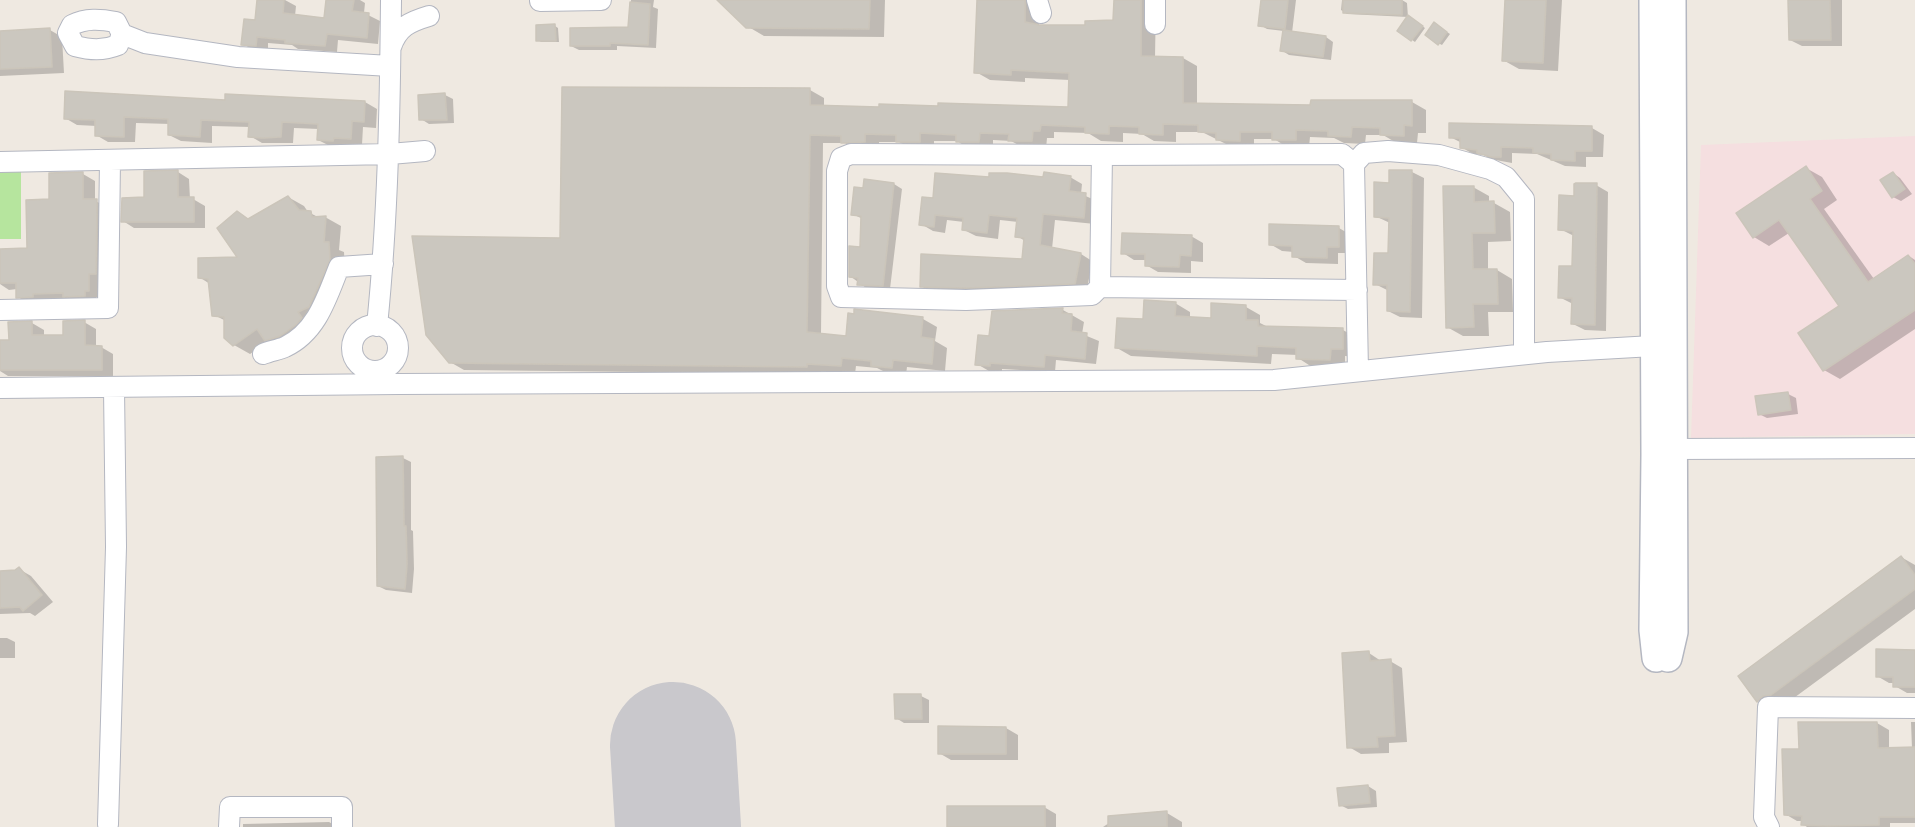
<!DOCTYPE html>
<style>
body{margin:0}
canvas{display:block;background:#efe9e1}
</style>
<canvas width="1915" height="827"></canvas>
<script>
const c = document.querySelector('canvas').getContext('2d');
c.lineJoin = 'round';
function fillPath(path, color) { c.fillStyle = color; c.fill(path, 'evenodd'); }
function trace(path, color, width, dash) { c.strokeStyle = color; c.lineWidth = width; c.lineCap = dash ? 'butt' : 'round'; c.setLineDash(dash || []); c.stroke(path); }
const medical = new Path2D(`
 M1915 136V434L1691 438 1701 145Z`);
const green = new Path2D(`
 M21 168V239H0V169Z`);
const shadow = new Path2D(`
 M258 0H285L296 6 295 16 326 19 328 0H360L365 3 364 13 380 21 378 44 338 40 337 52 298 49 292 45 268 43V52L255 51 243 44 256 22Z
 M631 0H654L653 7 658 9 656 48 617 46V50H579L571 46 630 29Z
 M719 0H885L884 37 764 36 747 26Z
 M979 0H1028L1039 9V26H1086L1115 22V0H1156L1155 58H1183L1197 66V105L1312 106V101L1412 102 1426 110V133H1418L1417 143 1395 142 1383 135H1366L1365 144 1344 143 1334 138 1310 137 1309 147H1287L1274 139H1254V148L1232 147 1202 132H1176V142L1154 141 1142 134 1123 133V142L1101 141 1088 133 1054 132V138H1047L1046 149 1024 148 1011 141 993 140V150H971L957 141H934V150L912 149 899 142H879V149L857 150 845 143H823L821 335 847 338 923 319 937 327 935 341 947 348 945 371 907 367 906 375 887 373 877 368 856 366 855 374 821 371V374L464 370 450 362 562 239 810 90 824 98V107L1069 108 1070 80 1025 78V82L990 80 976 72Z
 M1263 0H1296L1292 33 1326 37 1333 42 1331 60 1289 55 1281 50 1284 31 1267 29 1260 25Z
 M1342 0H1402L1407 3 1408 17 1347 14 1341 10Z
 M1506 0H1562L1558 71 1519 69 1503 60Z
 M1790 0H1842V46H1802L1790 40Z
 M1409 17 1425 28 1415 42 1399 31Z
 M555 26 558 28 559 42H541L538 40Z
 M1438 26 1450 34 1442 45 1438 43Z
 M50 30 62 37 64 73 0 76V33Z
 M445 95 453 99 454 123 429 124 421 119Z
 M226 101 365 102 377 109 376 128 363 127 362 145 345 144V147L330 146 318 140 319 129 294 128 293 143H262L250 136V127L212 126V143L181 141 169 135 170 124 136 123 135 142H108L96 135 97 126 77 125 65 118Z
 M1592 128 1604 135 1603 157H1586V167L1565 166 1537 154 1512 153V163L1490 159 1484 155 1473 154 1461 147 1462 143 1450 137Z
 M1806 168 1822 177 1837 200 1824 209 1874 279 1909 256 1915 260V329L1840 379 1824 370 1841 306 1789 233 1769 246 1754 237Z
 M1391 171 1412 172 1424 178 1422 318 1400 317 1388 311 1389 291 1375 284 1389 255 1390 223 1375 216 1390 184Z
 M178 172 189 179 190 199H193L205 206V228H134L123 221Z
 M1893 173 1900 178 1912 194 1901 201 1893 197Z
 M83 174 95 181V201L109 207 101 297H96V302L29 304 18 297 17 289 9 290 0 284V251L29 250 51 201Z
 M1070 177 1082 184 1081 194 1097 201 1095 224 1055 220 1052 249 1081 254 1092 261 1087 290 933 293 921 286 1024 260 1025 241 1017 236 1018 222 1000 220 998 239 976 236 964 230V222L947 220 945 233 933 231 921 224 934 200 990 178Z
 M894 184 902 189 890 289 866 288 850 276 861 249 863 219 852 214 864 190Z
 M1596 185 1608 192 1606 331 1585 330 1573 324V304L1559 297 1574 268V236L1560 229 1575 197Z
 M1473 187 1489 196V203H1494L1510 212 1511 241 1488 242V271L1497 270 1512 279 1513 312H1488L1489 336H1463L1447 327Z
 M288 197 304 206 308 212 320 218 325 217 341 226 339 250 344 252 345 270 282 349 269 341 250 354 234 345 226 321 214 315 210 284 199 277 240 258 250 220Z
 M1339 228 1351 235 1350 253H1338V264L1306 263 1294 256V252L1282 251 1270 244Z
 M1191 236 1203 243V262L1191 261V273L1158 272 1146 265V260H1134L1123 253Z
 M1175 303 1190 312V318L1212 319 1246 307 1260 315V323L1268 327 1343 330 1357 338V357L1345 356V368L1312 367 1298 358V355L1272 354 1271 364 1131 356 1117 348 1144 321Z
 M1063 310 1084 322 1082 334 1099 341 1096 364 1056 360 1055 372 1002 369V372L989 371 977 364 991 338 993 312Z
 M84 322 96 329V347H101L113 354V376H8L0 371V341H10L32 323 44 330V336H64Z
 M1788 394 1796 398 1798 414 1767 418 1759 414Z
 M377 458H403L411 462V530L413 531 414 569 412 593 386 590 378 586Z
 M1901 557 1915 565V609L1787 703 1774 710 1758 701 1740 676Z
 M19 569 31 576 53 602 35 616 30 613 0 614V572H16Z
 M0 638H7L15 642V658H0Z
 M1915 651V693H1907L1895 686V683H1889L1877 676Z
 M1369 653 1381 661H1390L1402 668 1407 742 1389 743V753L1361 754 1349 747Z
 M921 696 929 700V723H904L896 718Z
 M1911 722H1915V823H1890V827H1807L1803 824V821H1797L1785 814 1800 750 1877 723 1889 730V749H1912Z
 M1006 728 1018 735V760H951L939 753Z
 M1368 786 1376 791 1377 807 1348 809 1340 805Z
 M1044 807 1056 814V827H948Z
 M1167 813 1182 822V827H1103L1115 819Z
 M329 822 338 827H243V824Z`);
const runway = new Path2D(`
 M673 745 678 827`);
const building = new Path2D(`
 M257 0H284L283 13 324 18 326 0H354L352 11 369 13 367 38 327 34 325 46 285 43V40L257 37 256 46 241 45 244 19 255 20Z
 M717 0H870L869 29 746 28Z
 M977 0H1025V22L1039 25H1085V21L1113 20 1114 0H1141V56L1183 57V103L1310 105 1311 100H1412V126L1404 125V136L1380 135V128L1352 127 1351 137 1328 136V131L1296 130V140H1272V132H1240V141L1216 140V133L1198 132V125L1163 124V135L1139 134V127L1109 126V134L1085 133V127L1041 125 1040 131H1033L1032 141H1008L1009 134 980 133 979 142H956V135L920 133V142H896V135L865 134V142L845 143H841V136L810 135 807 332 846 336 848 313 854 314V309L923 317 921 337 934 339 932 364 893 360 892 368 871 366V361L842 358 841 366 807 364V367L449 363 426 335 412 236 560 238 562 87 810 88V105L879 107V104L938 106V103L1068 107 1069 73 1011 70V75L974 73Z
 M1261 0H1288L1285 29 1258 26Z
 M1343 0H1402V15L1343 13Z
 M1505 0H1546L1543 63 1502 61Z
 M1788 0H1830L1831 40H1789Z
 M630 2 650 4 648 45 610 43V46H570V28L628 27Z
 M1408 15 1423 26 1411 41 1397 31Z
 M1434 22 1447 32 1438 45 1425 35Z
 M555 24 556 41H536V25Z
 M50 28 52 67 0 69V31Z
 M1283 30 1326 36 1323 57 1280 51Z
 M65 91 225 100V94L365 101 364 122 352 121 351 139 334 138 333 141 317 140 318 124 282 122 281 137 263 138 248 137 249 122 201 120 200 137 168 135V119L124 117V137L95 136V120L64 119Z
 M445 93 447 120H419L418 95Z
 M1449 123 1592 126V151H1575V161L1551 160V154L1533 153V148L1501 147V157H1492L1477 153V150L1460 148V138H1449Z
 M1806 166 1822 191 1810 199 1868 282 1908 255 1915 264V310L1823 371 1798 333 1839 306 1779 220 1753 238 1736 213Z
 M178 170V197H194V222H121L122 198 144 197V171Z
 M1389 170H1412L1410 312 1387 311V285H1373L1374 253H1388L1389 218 1374 217V182L1389 183Z
 M83 172V199H97L96 274H89V291H85V296L63 297V293L33 294V297L16 298V283H0V249L27 248 26 200 49 199V173Z
 M1044 172 1071 176 1069 191 1086 193 1084 218 1043 214 1040 245 1081 253 1075 284 966 288 920 287 921 254 1022 259 1024 238 1015 237 1017 218 989 215 987 233 962 230 963 218 935 215 934 227 919 225 922 197 933 198 935 173 989 177V173H1007L1043 177Z
 M1893 172 1905 189 1892 198 1880 180Z
 M864 179 894 183 883 286 857 285 858 278 849 277V246L860 247 861 216 851 215 854 187 863 188Z
 M1576 183H1597L1595 325 1571 324 1572 298H1558L1559 266H1572L1573 231 1558 230 1559 195 1574 196V184Z
 M1443 186H1474V202L1494 201 1495 233H1472L1473 269H1497L1498 304H1473L1474 327 1446 328Z
 M288 196 299 210 311 211 312 217 326 216 324 242H329L330 260 309 307 298 312 302 318 297 324 280 336 265 341 257 329 233 346 224 338V317L212 316 208 279 198 278V258L237 257 217 228 237 211 248 219Z
 M1269 224 1339 226V247H1327V258L1292 257V246L1269 245Z
 M1122 233 1192 235 1191 256 1180 255 1179 267 1145 266V254H1121Z
 M1144 300 1176 302 1175 316 1211 318V303L1246 305V320H1258V326L1343 328V349H1331L1330 360 1296 359V348L1257 346V356L1115 348 1117 318 1143 319Z
 M1063 308 1062 313 1072 314 1071 331 1087 333 1085 359 1045 355 1044 367 990 363V366L975 365 978 335 989 336 992 311Z
 M85 320V345L102 346V370H0V340H9L8 322 32 321V335H63V321Z
 M1788 392 1791 410 1758 415 1755 396Z
 M403 456 404 526H406L407 564 405 589 377 586 376 457Z
 M1901 556 1915 575V589L1771 695 1763 696 1757 702 1738 676Z
 M19 567 42 595 23 611 20 607 0 608V571L15 570Z
 M1876 649 1915 650V687H1893V677H1876Z
 M1369 651 1370 661 1391 659 1395 736 1377 737 1378 747 1347 748 1342 653Z
 M894 694H921L922 719H895Z
 M1798 722H1877L1878 748 1915 747V817H1879V825L1828 826 1801 825 1802 816 1784 815 1782 749H1799Z
 M938 726 1006 727V754H938Z
 M1368 785 1370 803 1339 806 1337 788Z
 M947 806H1045V827H947Z
 M1167 811V827H1108V816Z`);
const street = new Path2D(`
 M1037 0 1041 13
 M540 1 601 0
 M1155 24V0
 M122 34 118 45C103 51 90 50 75 46L68 33 72 25C86 18 100 19 116 22L122 34 145 43 238 57 390 66
 M391 47C398 27 409 22 429 16
 M0 162 390 154 425 151
 M1354 164 1342 154 1102 155 1100 287 1357 290
 M1100 287 1092 295 966 300 841 297 837 286V171L841 158 851 154 1102 155
 M0 310 108 308 110 161
 M352 348a23 23 0 1 1 46 0a23 23 0 1 1-46 0Z
 M377 326C388 217 390 109 391 0
 M263 354C270 351 278 350 285 347 317 332 327 297 339 267L383 264
 M1358 371 1354 164 1364 153 1388 151 1439 155 1490 169 1506 177 1524 199V354
 M0 388 399 384 1274 380 1547 352 1653 346
 M1674 449 1915 448
 M108 824 116 547 114 388
 M229 827 230 807H342V827
 M1769 827 1764 817 1768 707 1915 708`);
const secondary = new Path2D(`
 M1653 0 1655 455 1653 630 1656 658
 M1668 658 1674 632 1672 0`);
fillPath(medical, '#f5dfe0');
fillPath(green, '#b6e59e');
fillPath(shadow, '#0003');
trace(runway, '#c9c8cc', 126);
fillPath(building, '#cbc7bf');
trace(building, '#cbc5ba', 1.5);
trace(street, '#b4b7c1', 22);
trace(secondary, '#b4b7c1', 30);
trace(street, '#fff', 20);
trace(secondary, '#fff', 27);
</script>
